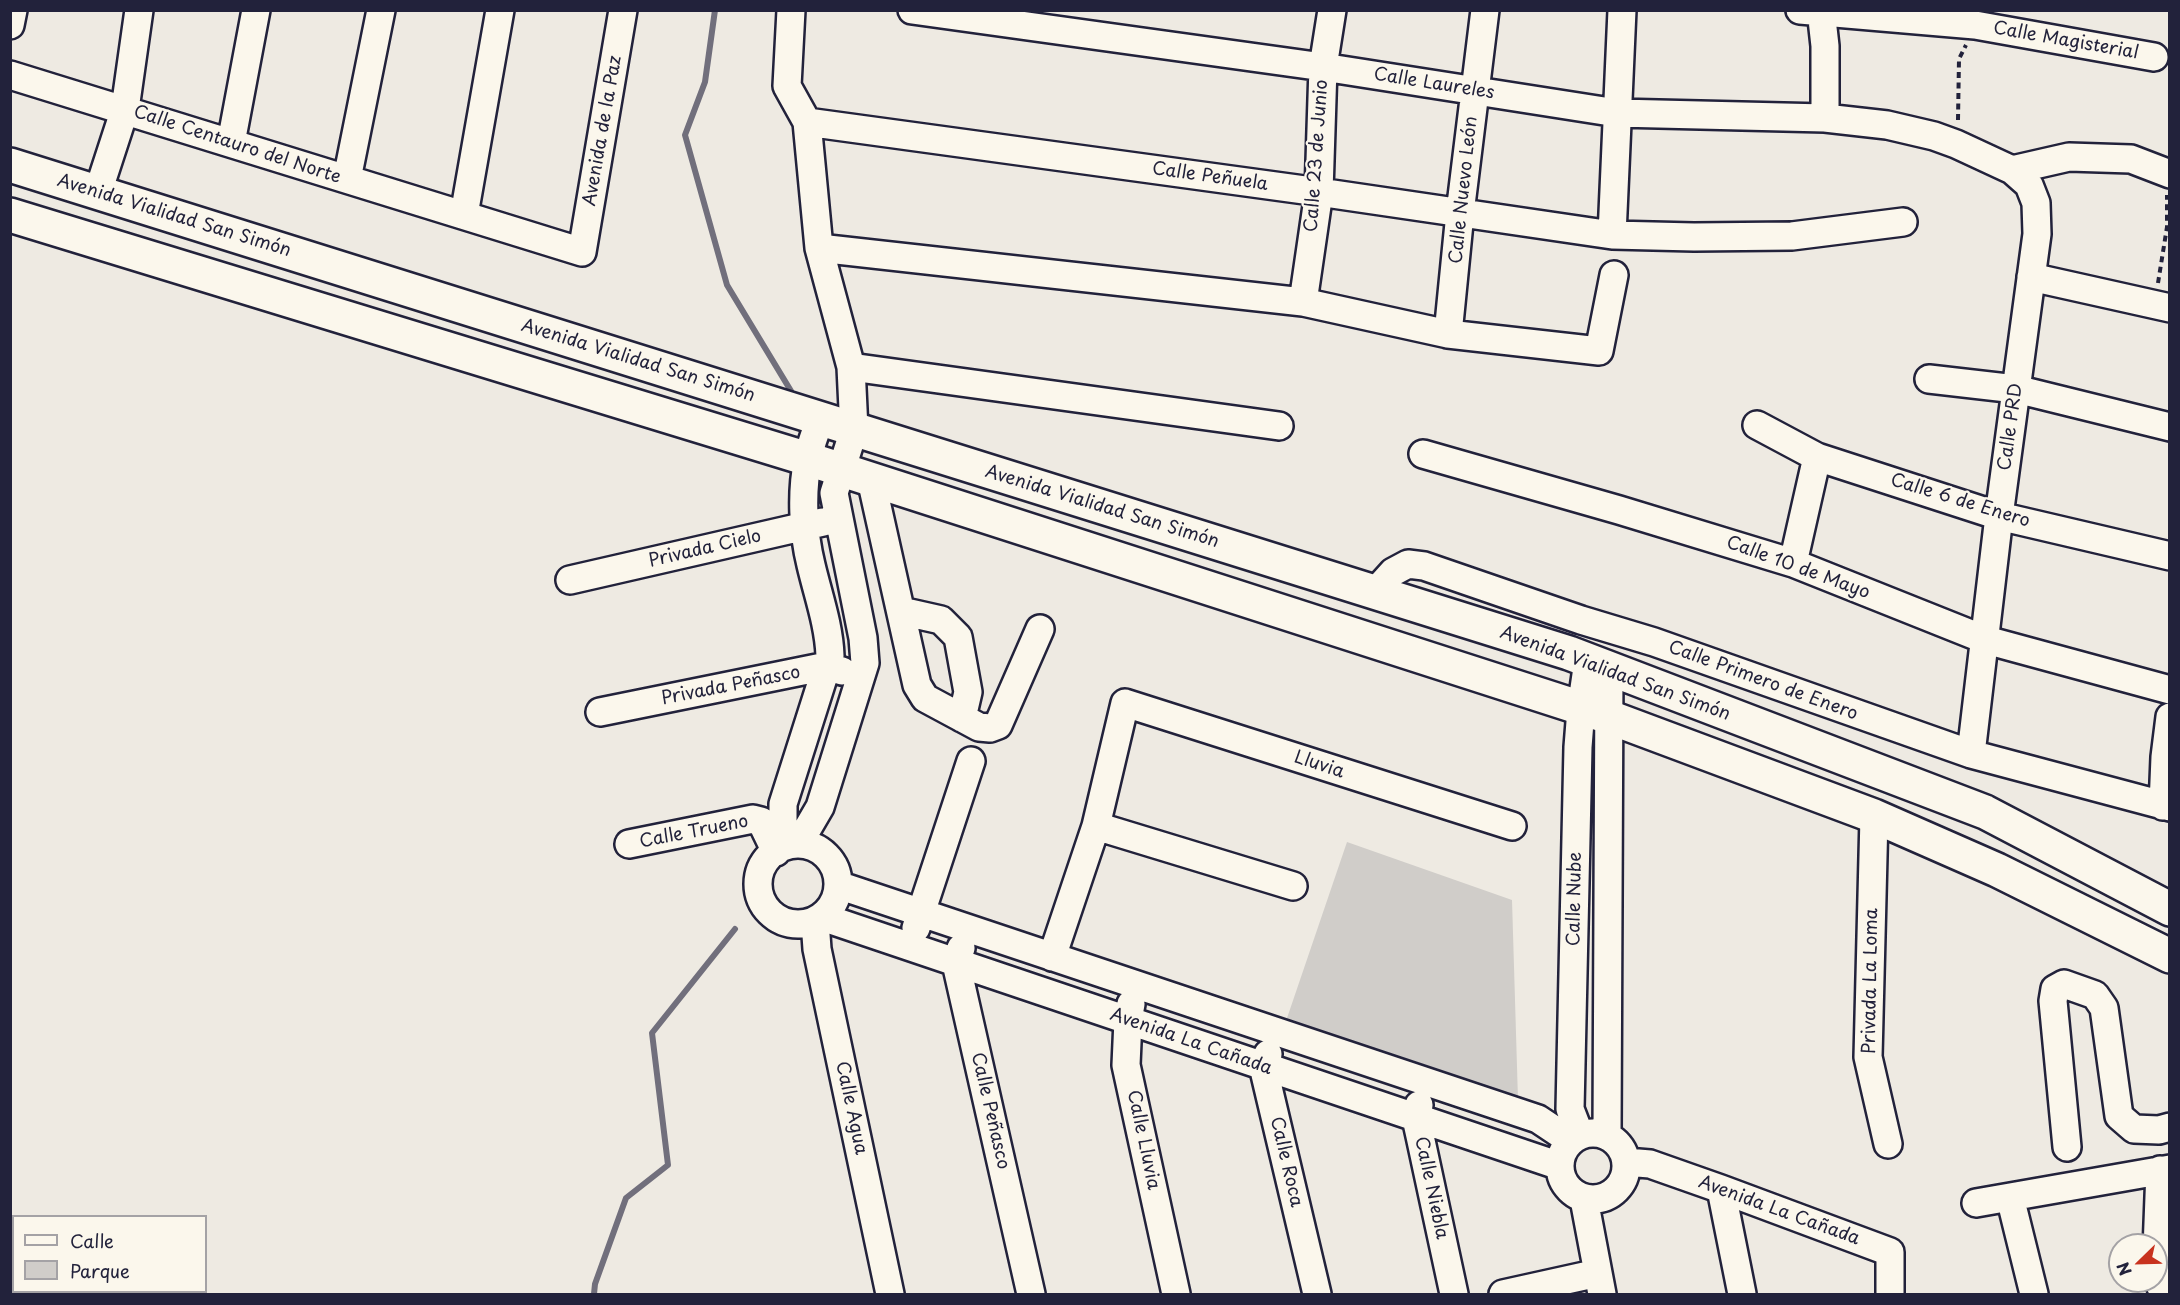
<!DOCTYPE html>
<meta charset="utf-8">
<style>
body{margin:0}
#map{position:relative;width:2180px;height:1305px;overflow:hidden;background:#eeeae2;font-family:"Playpen Sans",sans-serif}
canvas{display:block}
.frame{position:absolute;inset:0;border:12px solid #22223b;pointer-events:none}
.legend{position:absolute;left:12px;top:1215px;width:195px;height:78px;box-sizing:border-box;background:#fbf7ec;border:2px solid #a4a2a5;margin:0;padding:8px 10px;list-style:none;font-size:18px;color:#22223b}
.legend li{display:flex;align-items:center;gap:12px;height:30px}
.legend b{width:30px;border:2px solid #a4a2a5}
.north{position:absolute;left:2108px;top:1233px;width:60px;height:60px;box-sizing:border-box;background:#fbf7ec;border:2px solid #a4a2a5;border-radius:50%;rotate:247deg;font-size:16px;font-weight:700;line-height:24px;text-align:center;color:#22223b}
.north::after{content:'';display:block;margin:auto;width:21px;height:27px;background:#c8321e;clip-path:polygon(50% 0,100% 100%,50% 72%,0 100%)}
</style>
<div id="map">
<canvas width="2180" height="1305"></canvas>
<div class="frame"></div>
<ul class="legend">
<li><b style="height:8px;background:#fbf7ec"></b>Calle</li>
<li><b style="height:16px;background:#d0cdc9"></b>Parque</li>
</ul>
<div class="north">N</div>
</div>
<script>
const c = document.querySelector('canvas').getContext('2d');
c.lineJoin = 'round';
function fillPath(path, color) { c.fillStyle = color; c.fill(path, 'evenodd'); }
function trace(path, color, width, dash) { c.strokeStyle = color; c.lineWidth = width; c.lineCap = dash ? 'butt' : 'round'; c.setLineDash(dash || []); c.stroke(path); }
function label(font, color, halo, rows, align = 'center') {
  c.font = font + ' "Playpen Sans",sans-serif'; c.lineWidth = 4.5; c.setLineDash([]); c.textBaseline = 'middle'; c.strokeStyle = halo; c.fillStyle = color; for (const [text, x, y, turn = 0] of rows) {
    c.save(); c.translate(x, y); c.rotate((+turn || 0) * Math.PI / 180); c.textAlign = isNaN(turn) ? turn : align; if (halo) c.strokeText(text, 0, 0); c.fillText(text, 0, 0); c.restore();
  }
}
const green = new Path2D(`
 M1347 842 1512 900 1518 1100 1286 1021Z`);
const stream = new Path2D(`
 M715 10 705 82 685 135 727 285 791 391
 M594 1294 595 1284 626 1198 668 1165 652 1033 735 929`);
const path = new Path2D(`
 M1958 120 1959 59 1966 45
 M2158 283 2167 227V195`);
const minor = new Path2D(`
 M791 10 787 86 807 122 819 248 851 367 854 430 834 493 863 638 865 663 820 807 799 843
 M912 10 1323 67 1617 113 1825 118 1887 125 1934 136 1956 144 2012 170 2029 185 2036 203 2037 234 1999 516 1971 754
 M1800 10 1975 25 2154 57
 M1821 10 1825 46V118
 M10 25 13 10
 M10 75 582 252 623 10
 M807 122 1319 192 1612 235 1694 237 1792 236 1903 222
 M231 143 256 10
 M2012 170 2069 157 2131 159 2170 174
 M347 179 381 10
 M98 192 125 109 139 10
 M464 215 500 10
 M1612 235 1622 10
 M819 248 1303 302 1448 334 1599 351 1614 275
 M2031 277 2170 308
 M1303 302 1319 192 1323 67 1332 10
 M1448 334 1460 213 1485 10
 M851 367 1279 426
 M1929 379 2016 389 2170 427
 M1757 425 1817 457 1999 516 2170 556
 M1423 454 1619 510 1793 563 1986 640 2170 690
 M871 479 917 685 925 698 979 727 990 728 998 725 1040 629
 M1793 563 1817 457
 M570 580 823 522
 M1374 593 1393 572 1408 564 1424 566 1581 620 1654 642 1971 754 2170 807
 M901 611 941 620 958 637 968 692 962 718
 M600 712 827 666 842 671
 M2163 806 2165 757 2170 717
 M1874 816 1868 1057 1888 1144
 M1096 826 1293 886
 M758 884a40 40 0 1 1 80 0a40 40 0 1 1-80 0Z
 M629 844 753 819 761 821 776 852
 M783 846V804L830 656C829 625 818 595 811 565 803 533 801 492 808 459 810 445 816 432 820 419
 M838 885 1538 1119 1571 1141
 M822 917 1560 1166
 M815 921 817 949 890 1294
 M916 928 971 761
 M961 948 956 963 1031 1294
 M1052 957 1096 826 1125 703 1512 826
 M1131 1004 1128 1020 1126 1065 1176 1294
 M1268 1054 1263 1066 1317 1294
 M1419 1105 1416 1118 1420 1136 1454 1294
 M1560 1166a33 33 0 1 1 66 0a33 33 0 1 1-66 0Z
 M1580 1135 1570 1109 1578 747 1581 709 1588 661
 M1607 1135 1609 668
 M2067 1147 2053 1001 2055 989 2064 984 2095 995 2104 1008 2119 1116 2134 1129 2159 1130 2170 1127
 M1626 1162 1650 1164 1721 1189 1890 1252V1294
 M2160 1170 2156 1276 2164 1294
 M1721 1189 1742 1294
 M2010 1197 2034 1294
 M1584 1199 1602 1294
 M1976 1203 2170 1169
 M1503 1294 1598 1273`);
const major = new Path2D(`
 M10 165 1569 653 1985 812 2170 909
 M10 215 808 459 1609 717 1874 816 1997 870 2170 956`);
const streetNames = [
 ["Calle Magisterial",2066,41,10],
 ["Calle Laureles",1434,84,9],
 ["Avenida de la Paz",603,131,-80],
 ["Calle Centauro del Norte",237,145,18],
 ["Calle 23 de Junio",1317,156,-86],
 ["Calle Peñuela",1210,177,8],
 ["Calle Nuevo León",1464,190,-84],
 ["Avenida Vialidad San Simón",174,216,17],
 ["Avenida Vialidad San Simón",638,361,17],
 ["Calle PRD",2011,427,-82],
 ["Calle 6 de Enero",1960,501,17],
 ["Avenida Vialidad San Simón",1102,507,17],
 ["Privada Cielo",705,549,-13],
 ["Calle 10 de Mayo",1798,568,20],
 ["Avenida Vialidad San Simón",1615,674,20],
 ["Calle Primero de Enero",1763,681,20],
 ["Privada Peñasco",731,686,-11],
 ["Lluvia",1319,765,18],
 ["Calle Trueno",694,832,-11],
 ["Calle Nube",1575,899,-89],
 ["Privada La Loma",1871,981,-89],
 ["Avenida La Cañada",1191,1042,19],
 ["Calle Agua",851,1108,78],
 ["Calle Peñasco",990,1111,77],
 ["Calle Lluvia",1143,1140,78],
 ["Calle Roca",1286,1162,77],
 ["Calle Niebla",1431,1188,78],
 ["Avenida La Cañada",1779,1211,20]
];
fillPath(green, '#d0cdc9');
trace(stream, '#716f7c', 6);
trace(minor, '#22223b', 32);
trace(major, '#22223b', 38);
trace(path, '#22223b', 4, [6, 4.5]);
trace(minor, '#fbf7ec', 27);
trace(major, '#fbf7ec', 33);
label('18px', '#22223b', '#fbf7ec', streetNames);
</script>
